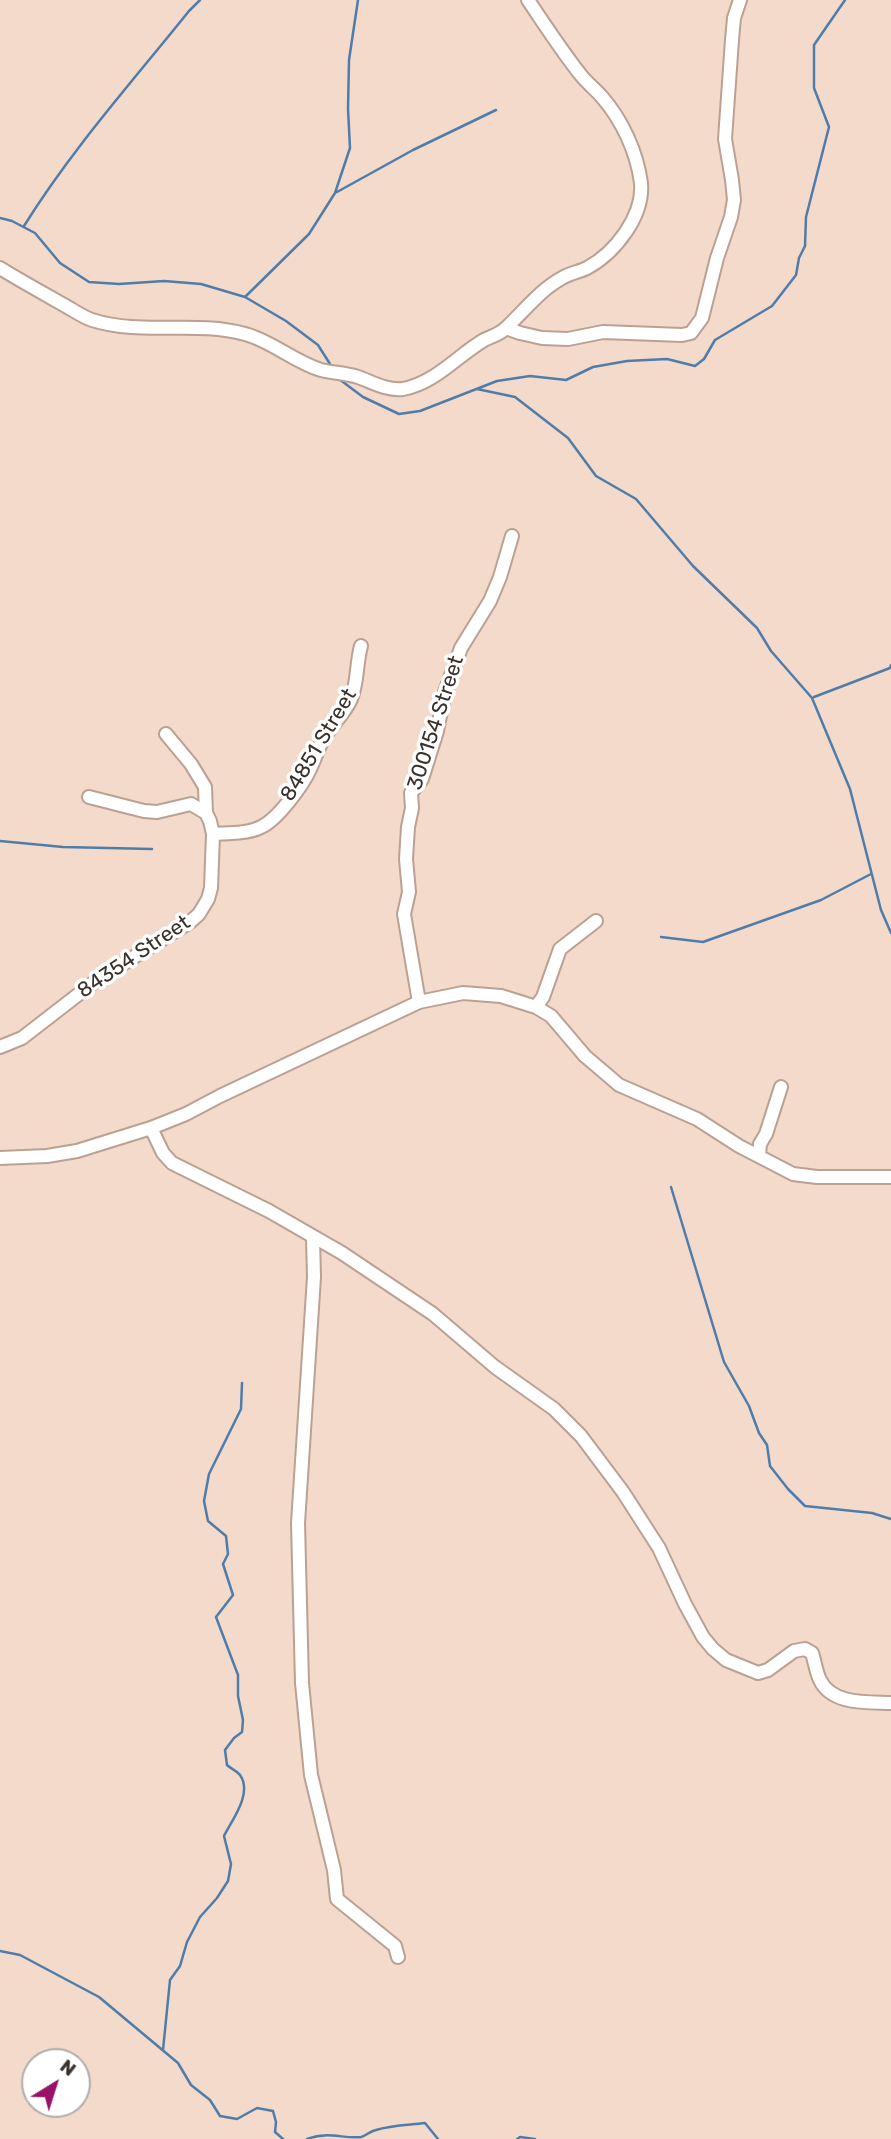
<!DOCTYPE html>
<style>
body{margin:0}
#map{position:relative;width:891px;height:2139px;overflow:hidden;background:#f4dacb;font-family:Rubik,sans-serif}
canvas{display:block}
.north{position:absolute;left:21px;top:2048px;width:70px;height:70px;box-sizing:border-box;background:#fff;border:2px solid #b1adab;border-radius:50%;rotate:38deg;font-size:19px;font-weight:700;line-height:28px;text-align:center;color:#3b312c}
.north::after{content:'';display:block;margin:auto;width:24px;height:32px;background:#981267;clip-path:polygon(50% 0,100% 100%,50% 72%,0 100%)}
</style>
<div id="map">
<canvas width="891" height="2139"></canvas>
<div class="north">N</div>
</div>
<script>
const c = document.querySelector('canvas').getContext('2d');
c.lineJoin = 'round';
function trace(path, color, width, dash) { c.strokeStyle = color; c.lineWidth = width; c.lineCap = dash ? 'butt' : 'round'; c.setLineDash(dash || []); c.stroke(path); }
function label(font, color, halo, rows, align = 'center') {
  c.font = font + ' Rubik,sans-serif'; c.lineWidth = 7; c.setLineDash([]); c.textBaseline = 'middle'; c.strokeStyle = halo; c.fillStyle = color; for (const [text, x, y, turn = 0] of rows) {
    c.save(); c.translate(x, y); c.rotate((+turn || 0) * Math.PI / 180); c.textAlign = isNaN(turn) ? turn : align; if (halo) c.strokeText(text, 0, 0); c.fillText(text, 0, 0); c.restore();
  }
}
const stream = new Path2D(`
 M337 192 413 150 496 110
 M0 218 12 221 35 233 60 263 89 282 119 284 164 281 201 284 245 297 286 321 318 345 330 364
 M24 226C72 149 132 82 189 11L200 0
 M245 297 309 234 335 193 350 148 348 109 349 60 358 0
 M339 379 363 397 399 414 420 411 497 381 530 376 566 380 593 367 627 361 667 359 695 366 704 359 715 340 772 306 796 275 799 258 805 246 806 217 829 127 814 88V45L845 0
 M477 389 515 397 568 438 596 476 636 499 693 566 757 628 771 651 812 698 850 789 881 910 891 933
 M814 697 890 668 891 665
 M0 841 63 847 152 849
 M661 937 703 942 821 900 871 874
 M671 1187 724 1362 749 1406 759 1433 767 1445 770 1466 788 1489 805 1506 872 1513 891 1519
 M0 1951 20 1955 99 1997 178 2063 191 2085 210 2100 220 2116 237 2119 257 2108 273 2111 276 2122 275 2132 283 2139
 M163 2050 170 1980 180 1966 187 1942 200 1917 217 1898 228 1881 231 1864 224 1836C232 1820 253 1793 240 1775 237 1771 230 1768 227 1765L225 1750 234 1738 242 1732 243 1720 238 1696V1675L216 1617 233 1595 223 1564 228 1554 226 1536 208 1521 204 1501 209 1474 241 1409 242 1383
 M307 2139C327 2131 344 2139 361 2137 366 2136 370 2131 376 2130 391 2125 409 2125 425 2123L438 2139
 M517 2139 520 2137 535 2139`);
const minor = new Path2D(`
 M0 268C21 281 43 293 64 305 73 310 83 317 92 320 142 336 195 320 245 334 272 341 294 362 321 370 333 373 346 373 358 377 372 382 387 391 403 389 435 383 457 356 484 340 492 336 501 334 507 327 525 310 540 290 562 278 570 273 579 272 587 268 615 253 644 216 641 183 637 152 622 120 602 97 595 89 586 82 580 74 561 50 545 25 528 0
 M506 328 520 333 542 338 568 339 603 332 682 335 691 333 702 318 717 258 731 217 734 200 732 180 725 139 732 40 734 18 740 0
 M89 797 144 811 157 812 191 804 206 813
 M213 834C228 833 247 834 261 827 277 820 303 785 310 769 316 757 318 746 326 735 334 722 345 713 351 699 358 682 356 664 361 646
 M419 1002 404 914 409 892 406 859 408 827 412 808 411 793 422 779 437 731 445 692 461 648 490 601 500 577 512 536
 M536 1007 543 997 560 949 596 921
 M0 1047 22 1038 97 980 190 922 199 914 208 899 211 888 213 834 210 821 206 813 205 787 191 764 166 734
 M151 1128 163 1153 172 1163 269 1211 342 1253 433 1314 495 1367 554 1409 581 1436 623 1492 659 1548 685 1604 703 1637 713 1649 726 1660 758 1673 768 1670 794 1651 805 1649 812 1653C815 1662 816 1672 820 1680 832 1705 867 1702 891 1703
 M759 1156 760 1144 766 1134 781 1087
 M0 1158 47 1156 77 1151 151 1128 186 1114 220 1096 419 1002 463 993 501 996 536 1007 551 1016 585 1056 619 1085 697 1119 739 1146 793 1174 817 1177H891
 M313 1238 314 1277 298 1523 302 1683 311 1775 334 1870 337 1899 395 1946 398 1957`);
const streetNames = [
 ["300154 Street",436,723,-72],
 ["84851 Street",319,745,-59],
 ["84354 Street",134,957,-34]
];
trace(stream, '#4f7dab', 2.5);
trace(minor, '#baa194', 16);
trace(minor, '#fff', 12);
label('21px', '#3b312c', '#fff', streetNames);
</script>
